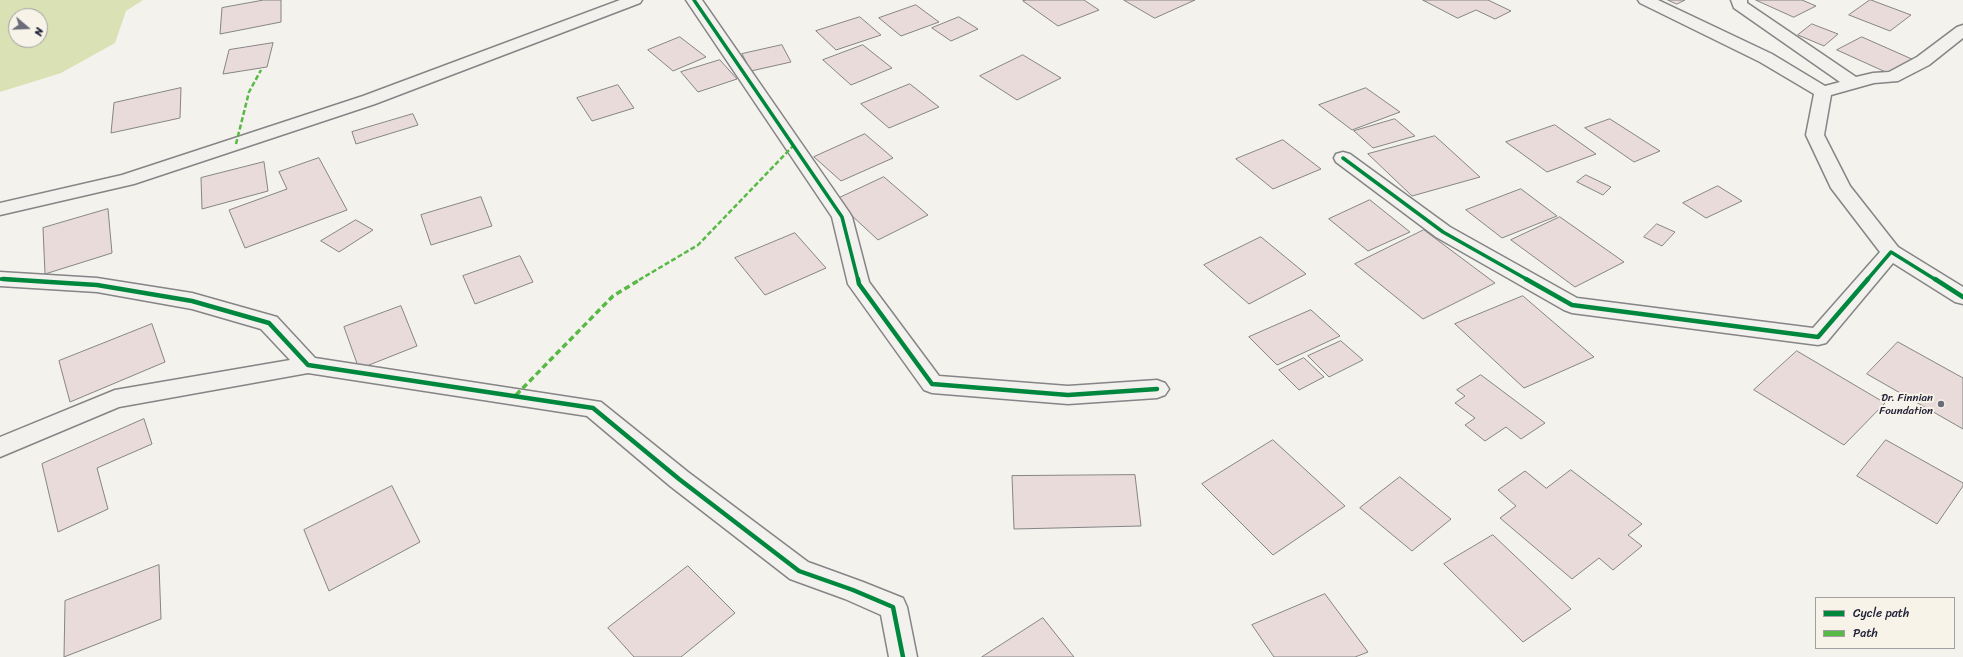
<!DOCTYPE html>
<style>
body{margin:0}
#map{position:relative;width:1963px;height:657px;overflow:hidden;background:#f4f2ec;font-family:Sriracha,sans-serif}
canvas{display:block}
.legend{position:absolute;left:1815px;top:597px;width:140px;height:52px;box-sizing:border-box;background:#f7f3e8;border:1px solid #a29fa3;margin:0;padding:5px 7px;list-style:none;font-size:12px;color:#22223b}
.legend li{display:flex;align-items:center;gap:8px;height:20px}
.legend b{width:20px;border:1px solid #a29fa3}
.north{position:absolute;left:8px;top:8px;width:40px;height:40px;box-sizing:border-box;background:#f7f3e8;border:1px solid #a29fa3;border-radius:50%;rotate:109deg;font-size:11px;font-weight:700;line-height:16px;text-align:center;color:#22223b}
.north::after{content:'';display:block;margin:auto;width:14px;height:18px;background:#6c6b79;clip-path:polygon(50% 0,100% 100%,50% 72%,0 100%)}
</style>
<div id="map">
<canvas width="1963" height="657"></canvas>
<ul class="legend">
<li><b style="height:5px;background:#00873e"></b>Cycle path</li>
<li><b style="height:5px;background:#58b947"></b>Path</li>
</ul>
<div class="north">N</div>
</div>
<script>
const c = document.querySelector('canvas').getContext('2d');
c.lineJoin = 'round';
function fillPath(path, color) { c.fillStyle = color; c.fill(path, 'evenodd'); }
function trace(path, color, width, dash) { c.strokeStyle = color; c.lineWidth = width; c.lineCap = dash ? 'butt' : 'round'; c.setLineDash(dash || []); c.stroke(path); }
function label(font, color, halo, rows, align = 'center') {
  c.font = font + ' Sriracha,sans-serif'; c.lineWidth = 4; c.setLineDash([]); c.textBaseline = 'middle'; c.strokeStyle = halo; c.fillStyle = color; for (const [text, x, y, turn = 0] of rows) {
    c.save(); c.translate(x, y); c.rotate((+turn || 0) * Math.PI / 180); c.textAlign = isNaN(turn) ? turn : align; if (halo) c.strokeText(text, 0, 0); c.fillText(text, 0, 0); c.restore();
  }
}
const green = new Path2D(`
 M0 0H143L126 11 115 43 61 73 0 92ZM16 16H40V40H16Z`);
const building = new Path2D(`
 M264 0H281V22L220 34 222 8Z
 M1027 0H1084L1099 10 1058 26 1023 1Z
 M1124 0H1195L1155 18Z
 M1423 0H1488L1511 11 1495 19 1476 10 1458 18Z
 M1668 0H1685L1677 4Z
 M1756 0H1802L1816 6 1794 17Z
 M1870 0H1871L1911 15 1890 31 1849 15Z
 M916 5 939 22 901 36 879 18Z
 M860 17 881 35 836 50 816 31Z
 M959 17 978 29 951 41 932 28Z
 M1812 24 1838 34 1824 46 1798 35Z
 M680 37 706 57 673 71 648 50Z
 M1862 37 1914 60 1890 74 1837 50Z
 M273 43 267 67 223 74 229 50Z
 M782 45 791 62 751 71 742 54Z
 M863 45 892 68 851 85 823 60Z
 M1023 55 1061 78 1017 100 980 76Z
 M720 60 737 79 698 92 681 72Z
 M910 84 939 107 889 128 861 104Z
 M618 85 634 108 592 121 577 98Z
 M181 88 180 118 111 133 114 103Z
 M1366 88 1400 112 1352 130 1319 105Z
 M413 114 418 125 356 144 352 132Z
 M1395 119 1415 136 1373 148 1354 131Z
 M1610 119 1660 151 1634 162 1585 128Z
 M1555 125 1596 154 1547 172 1506 142Z
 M865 134 893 158 841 181 814 157Z
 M1435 136 1480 177 1412 196 1368 154Z
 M1283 140 1321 169 1273 189 1236 159Z
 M319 158 347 210 245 248 229 210 287 189 279 172Z
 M264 162 268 191 202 209 201 178Z
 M1586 175 1611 187 1603 195 1577 182Z
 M884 177 928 215 878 240 835 200Z
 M1718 186 1742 201 1706 218 1683 203Z
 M1521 189 1557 216 1502 238 1466 210Z
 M481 197 492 226 431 245 421 215Z
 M1370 200 1410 232 1368 251 1329 219Z
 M108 209 112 253 45 274 43 228Z
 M1560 217 1624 262 1575 287 1511 240Z
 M356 220 373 230 339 252 321 241Z
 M1657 224 1675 232 1662 246 1644 237Z
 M1424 230 1495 283 1423 319 1355 264Z
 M795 233 826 268 765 295 735 258Z
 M1261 237 1306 274 1249 304 1204 265Z
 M520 256 533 282 475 304 463 276Z
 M1523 296 1594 357 1524 388 1455 324Z
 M401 306 417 346 359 369 344 327Z
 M1311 310 1340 336 1277 365 1249 337Z
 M152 324 165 362 70 402 59 361Z
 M1341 341 1363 360 1329 377 1308 356Z
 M1898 342 1963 378V429L1867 374Z
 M1797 351 1885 403 1844 445 1754 390Z
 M1304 358 1324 377 1299 390 1279 370Z
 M1481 375 1545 423 1521 439 1506 427 1485 441 1465 425 1475 418 1455 403 1465 396 1457 390Z
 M144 419 152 444 97 468 108 509 58 532 42 464Z
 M1273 440 1345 506 1273 555 1202 484Z
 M1886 440 1963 483V486L1937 524 1857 476Z
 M1571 470 1642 524 1628 535 1642 546 1613 570 1599 558 1572 579 1500 518 1516 506 1498 490 1525 471 1546 488Z
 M1135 475 1141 526 1014 529 1012 476Z
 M1400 477 1451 519 1412 551 1360 508Z
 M392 486 420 542 329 591 304 530Z
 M1493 535 1571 609 1523 642 1444 564Z
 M159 565 161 619 64 657 65 601Z
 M688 566 735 613 681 657H634L608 628Z
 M1325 594 1368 652 1355 657H1274L1252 625Z
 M1043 618 1074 657H982Z`);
const minor = new Path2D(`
 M620 0H642L640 3 375 104 134 184 0 215V203L122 175 363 96Z
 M686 0H702L849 212 852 217 869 282 939 376 1068 386 1157 380 1165 383 1169 389 1165 395 1157 398 1068 404 932 393 924 390 848 284 832 217Z
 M1638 0H1658L1772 54 1825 86 1840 82 1734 8 1731 0H1747V3L1856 77 1873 73 1889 72 1917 57 1957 27 1963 25V38L1929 65 1898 81 1874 83 1831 95 1824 135 1850 186 1898 247 1963 287V304L1955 302 1893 263 1826 343 1818 345 1572 313 1564 310 1436 237 1336 162 1334 158 1336 154 1343 152 1350 154 1450 227 1577 298 1813 328 1880 252 1831 188 1806 135 1814 94 1760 62 1640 3Z
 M0 272 97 278 192 293 277 317 315 358 601 402 688 472 808 562 863 582 903 598 907 607 917 657H889L881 615 845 599 790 579 670 486 587 416 308 373 119 407 0 457V437L115 390 290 360 261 329 192 309 97 292 0 286Z`);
const quietFar1 = new Path2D(`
 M236 144 249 92 261 70
 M639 280 698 245 794 145`);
const quiet = new Path2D(`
 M516 395 613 296 641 279`);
const cyclewayFar1 = new Path2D(`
 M694 0 842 217 858 280
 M1343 158 1443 232 1528 280
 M0 279 19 280
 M1867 280 1891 252 1936 280`);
const cycleway = new Path2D(`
 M3 279 97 285 192 301 269 323 308 365 593 408 679 479 799 571 853 590 893 607 903 657
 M858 279 859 284 932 384 1068 395 1157 389
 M1526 279 1572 305 1818 337 1868 279
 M1935 279 1963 297`);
const markers = [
 [1941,404,4,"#6c6b79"]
];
const poiNames = [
 ["Dr. Finnian",1933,398],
 ["Foundation",1933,411]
];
fillPath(green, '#dae2b5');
fillPath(building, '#e8dbd9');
trace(building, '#858486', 1);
trace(minor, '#858486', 3);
fillPath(minor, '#f2f1ed');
trace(quietFar1, '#58b947', 2.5, [5, 2.5]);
trace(quiet, '#58b947', 3.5, [6, 3.5]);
trace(cyclewayFar1, '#00873e', 3.5);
trace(cycleway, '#00873e', 4.5);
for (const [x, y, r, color] of markers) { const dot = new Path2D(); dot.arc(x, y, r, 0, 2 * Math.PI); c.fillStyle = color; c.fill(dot); trace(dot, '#f7f3e8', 1.5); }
label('11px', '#22223b', '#f7f3e8', poiNames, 'right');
</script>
